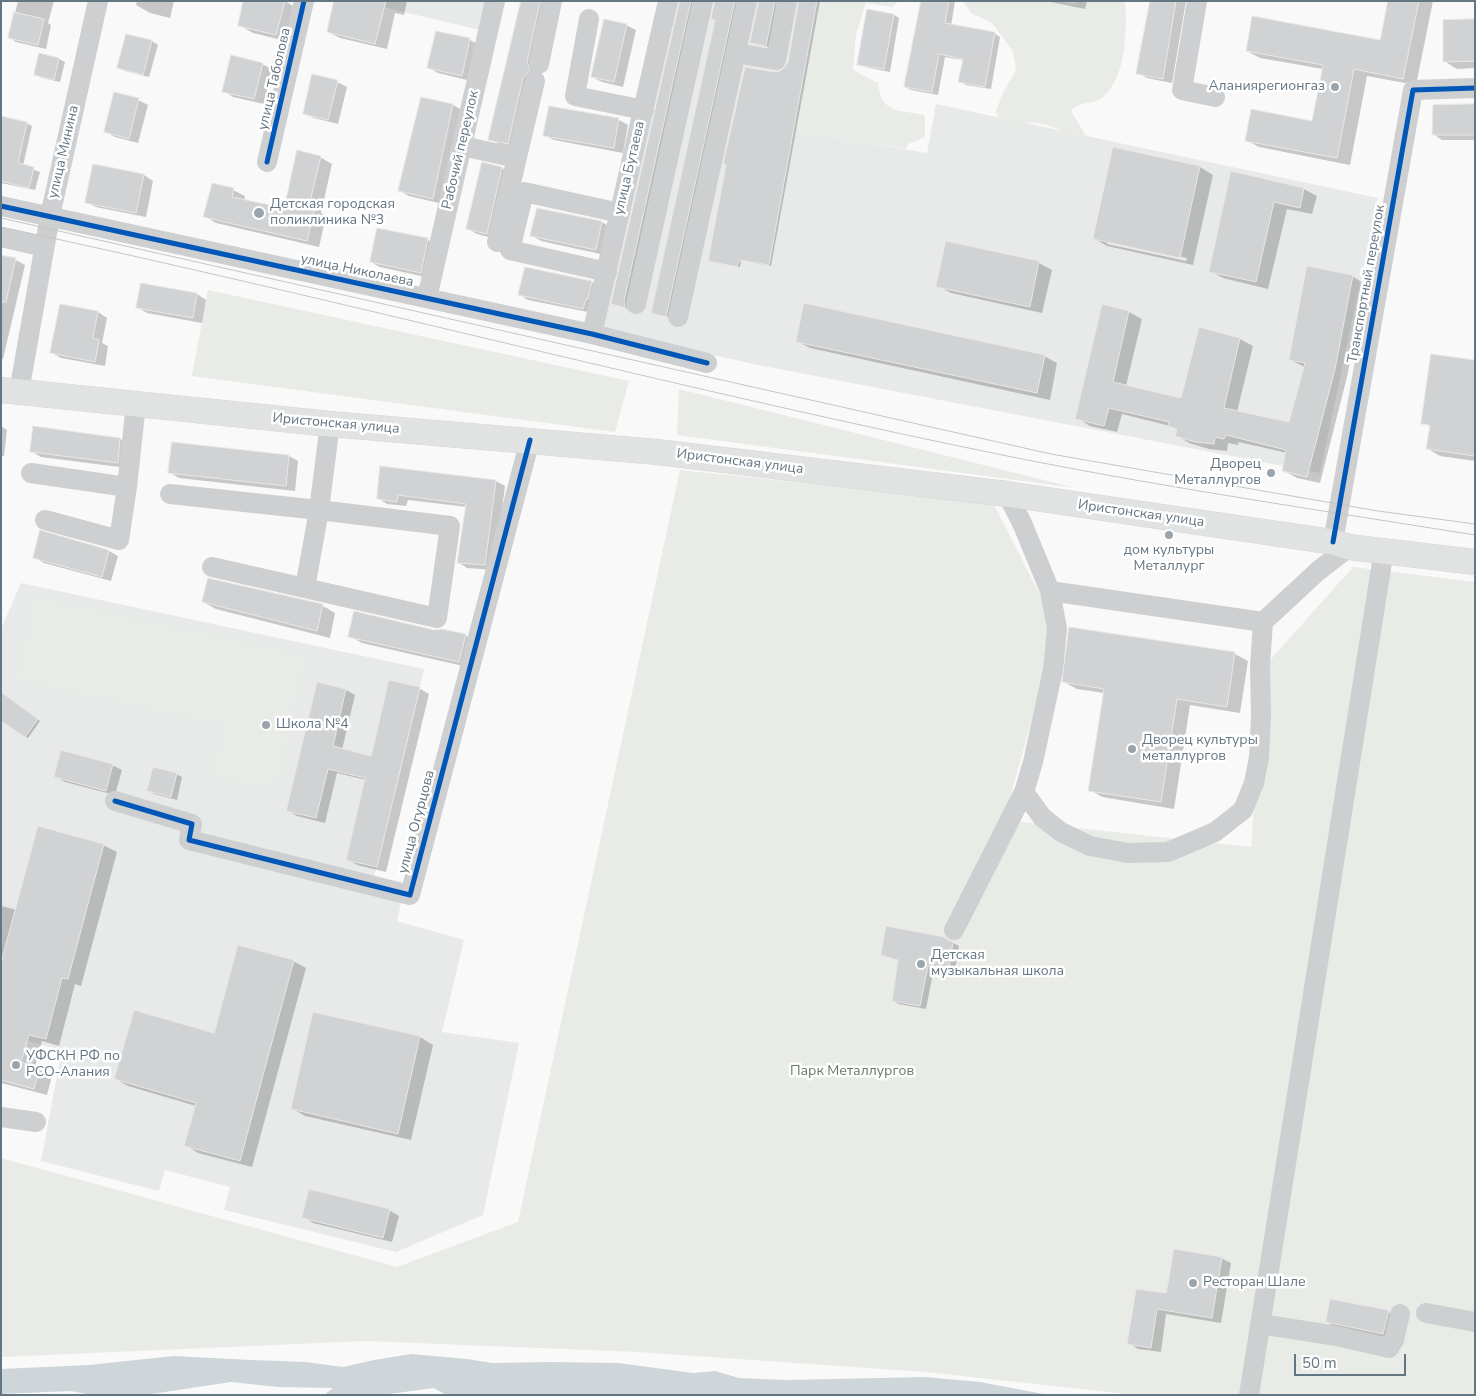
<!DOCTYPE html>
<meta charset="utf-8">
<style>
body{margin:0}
#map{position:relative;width:1476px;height:1396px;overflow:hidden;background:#f9f9f9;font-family:"Nunito Sans",sans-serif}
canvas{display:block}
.frame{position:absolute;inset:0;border:2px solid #657683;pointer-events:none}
.scale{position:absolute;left:1294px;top:1354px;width:112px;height:22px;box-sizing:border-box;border:2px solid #657683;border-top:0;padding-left:6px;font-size:15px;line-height:18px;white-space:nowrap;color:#657683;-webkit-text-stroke:4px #fff;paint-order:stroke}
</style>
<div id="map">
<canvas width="1476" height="1396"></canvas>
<div class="frame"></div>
<div class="scale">50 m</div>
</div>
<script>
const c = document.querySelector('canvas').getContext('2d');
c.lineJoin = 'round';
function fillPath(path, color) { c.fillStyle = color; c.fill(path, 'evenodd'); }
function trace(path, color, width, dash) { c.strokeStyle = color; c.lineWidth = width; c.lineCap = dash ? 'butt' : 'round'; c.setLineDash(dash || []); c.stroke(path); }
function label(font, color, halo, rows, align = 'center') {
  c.font = font + ' "Nunito Sans",sans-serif'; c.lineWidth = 5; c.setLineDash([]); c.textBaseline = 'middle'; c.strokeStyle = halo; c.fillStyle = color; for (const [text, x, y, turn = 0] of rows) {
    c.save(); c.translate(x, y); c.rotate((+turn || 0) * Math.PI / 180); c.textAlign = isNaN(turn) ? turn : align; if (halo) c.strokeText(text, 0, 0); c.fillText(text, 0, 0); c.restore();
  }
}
const built = new Path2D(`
 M357 1H487L480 30Z
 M675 1H819L796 131 927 153 936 104 1378 198 1320 473 753 364 601 329Z
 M21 583 424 669 373 881 401 903 397 921 464 940 442 1032 519 1043 483 1215 396 1252 224 1210 230 1187 165 1170 159 1191 41 1161 62 1050 1 1034V629Z`);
const green = new Path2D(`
 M819 1H898L893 7 866 3 856 34 853 70 878 83C882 116 900 109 924 115L925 119V136L918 140 908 144 906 149 795 131Z
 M963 1H1057L1076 5 1077 1H1125C1127 30 1127 77 1102 98 1093 105 1080 100 1071 111L1090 143C1061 133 1043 115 1010 126L999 120 996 111 1003 93 1016 70 1013 51 992 23 971 13Z
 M208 290 629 381 615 432 192 376Z
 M679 389 1076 488 677 435Z
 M680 470 993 503 1057 628 1004 820 1251 847 1264 667 1353 567 1475 582V1395H1137L925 1372 638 1352 366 1341 1 1357V1158L397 1267 518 1222Z
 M34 597 305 655 276 790 212 776 223 725 16 680Z`);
const water = new Path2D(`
 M411 1354 467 1359 492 1363 550 1362 618 1363 693 1373 715 1371 739 1378 786 1380 925 1377 980 1382 1049 1395H446L434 1388 382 1395H324L333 1388 278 1387 231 1382 145 1395H91L71 1391 1 1394V1369L89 1365 174 1356 251 1360 306 1362 343 1367 374 1360Z`);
const shadow = new Path2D(`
 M18 1H54L48 23 51 25 46 49 16 42 9 37Z
 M137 1H174L170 18 150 13 136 5Z
 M245 1H285L298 9 290 42 253 33 239 25Z
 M347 1H407L404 15 395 13 387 49 340 38 328 32Z
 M522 1H552L517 148 499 144 489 139Z
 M680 1H693L627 308 612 304Z
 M716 1H737L669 317 655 314 715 20 713 19Z
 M760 1H778L769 47 751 43Z
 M800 1H820L771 266 741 260 740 267 712 262 709 260 746 68 780 73 789 63Z
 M922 1H955L951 26 994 33 1000 37 991 89 966 85 960 81 963 60 945 57 938 95 911 90 905 87Z
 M1046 1H1087L1085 9Z
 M1151 1H1186L1172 83 1147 78 1138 73Z
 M1389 1H1433L1416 85 1367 76 1350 165 1259 147 1246 140 1313 122 1323 69 1260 58 1247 51 1381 41Z
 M894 15 899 18 890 72 865 67 859 64Z
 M1475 20V68L1457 69 1444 61Z
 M626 25 636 30 623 87 602 82 592 77Z
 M127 35 152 41 158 45 149 77 125 71 119 68Z
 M470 40 479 45 471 81 438 73 429 68Z
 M40 54 59 59 65 62 60 82 42 78 36 75Z
 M262 64 272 69 264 104 233 97 224 91Z
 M337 82 347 87 338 124 314 118 304 113Z
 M138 100 148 105 138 143 115 137 106 132Z
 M453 105 462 110 443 204 409 196 400 191Z
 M1475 106V140H1442L1433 134Z
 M550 107 619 120 628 125 623 153 554 140 544 135Z
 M26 123 32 126 23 166 40 172 35 190 1 183V149Z
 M1114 149 1200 167 1213 175 1193 265 1107 246 1095 239ZM1107 241 1187 258 1186 261 1107 244Z
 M320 157 332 164 321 213 326 216 319 247 216 223 205 216 233 190 245 196 244 201 285 210Z
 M482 164 502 168 511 174 496 239 477 234 468 229Z
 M1232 173 1304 189 1317 196 1312 214 1287 209 1268 289 1223 278 1210 271Z
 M144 175 153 181 146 217 96 207 86 202Z
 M602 222 611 228 605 255 541 241 532 236Z
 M378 229 428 240 437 245 430 278 380 267 371 262Z
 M947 243 1039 263 1052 270 1042 313 951 293 938 286Z
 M1 256 16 260 25 265 3 359H1Z
 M1352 276 1365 284 1347 377 1320 483 1297 478 1284 471 1287 453 1239 442 1238 445 1228 443 1227 451 1209 449 1189 443 1176 435 1178 430 1170 426 1122 414 1117 432 1090 426 1077 418 1103 306 1129 312 1142 319 1126 386 1182 400 1200 329 1240 339 1253 346 1237 412 1290 423 1305 367 1290 360Z
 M592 282 601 287 593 313 528 300 519 294Z
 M142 284 197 294 206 300 202 323 147 313 137 307Z
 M61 305 98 312 107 318 102 343 108 346 105 366 61 358 51 352Z
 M797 341 1044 356 1057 363 1050 400 810 348Z
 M1475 361V461L1440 456 1428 449 1431 427 1423 423Z
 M1 426 7 430 4 456H1Z
 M34 428 120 439 129 444 127 468 41 457 31 451Z
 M289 456 298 461 295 491 179 478 169 472Z
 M382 468 496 481 505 486 494 570 467 568 458 562 467 507 408 500 406 506 387 504 378 498Z
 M109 551 118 556 111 581 44 563 34 557Z
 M209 579 323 606 335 613 330 638 216 609 203 602Z
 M1070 628 1235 654 1248 661 1240 713 1190 705 1174 809 1102 797 1090 790 1104 693 1077 689 1064 682Z
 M434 631 465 635 478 643 472 668 362 643 350 636Z
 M419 688 429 694 386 872 357 865 347 859 366 780 337 773 325 823 297 816 287 810 346 690 355 695 342 750 372 757Z
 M1 694 40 721 28 738 1 719Z
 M112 765 122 770 115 795 65 782 55 776Z
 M176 774 182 777 177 800 154 794 148 790Z
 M103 845 117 852 81 986 75 984 59 1046 42 1041 35 1067 52 1076 47 1095 1 1083V906L17 910Z
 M951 942 959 946 955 970 934 968 926 1009 899 1004 893 1001 899 961 883 954Z
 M293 961 306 968 252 1167 198 1153 186 1145 196 1106 128 1086 116 1079 215 1035Z
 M314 1013 420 1037 433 1045 411 1140 305 1116 293 1109Z
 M389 1210 399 1216 392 1242 313 1223 304 1217Z
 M1221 1258 1231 1263 1221 1323 1166 1314 1161 1352 1138 1349 1129 1343 1168 1295Z
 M1388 1312 1398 1317 1392 1339 1336 1327 1327 1322Z`);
const building = new Path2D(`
 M243 1H285L276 35 238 26Z
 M334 1H386L375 44 327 32Z
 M521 1H540L527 62 530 71 523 78 508 144 488 140Z
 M680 1H691L624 301 625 308 611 304Z
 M715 1H735L666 317 651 313 715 20 711 19Z
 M759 1H775L766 46 750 43Z
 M799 1H817L769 265 739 260 737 267 708 261 726 165 723 164 745 67 774 72 780 71 785 67 788 62Z
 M921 1H949L945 23 995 32 985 87 958 82 963 59 939 54 932 92 904 87Z
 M1150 1H1176L1163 79 1136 74Z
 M1388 1H1419L1403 79 1354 69 1337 158 1245 141 1251 109 1312 121 1323 65 1246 51 1252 16 1380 40Z
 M867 9 894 14 884 69 857 65Z
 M14 12 44 19 38 45 8 38Z
 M604 19 627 24 614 82 591 77Z
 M1475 19V61L1443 62V20Z
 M436 31 470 38 462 76 427 68Z
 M126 34 152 40 143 75 117 68Z
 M39 53 59 58 54 80 34 75Z
 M231 55 263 63 254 99 222 92Z
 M312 74 338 80 328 120 303 114Z
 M114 92 139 98 129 139 104 132Z
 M421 97 453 104 433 199 398 191Z
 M1475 104V135H1432L1433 105Z
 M549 106 619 118 614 148 543 136Z
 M1 116 27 122 18 163 34 167 29 188 1 181Z
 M1113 147 1200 166 1180 258 1093 239Z
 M297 150 321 156 309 206 315 208 307 241 203 217 212 183 234 188 232 197 284 208Z
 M482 162 502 167 487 234 466 229Z
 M93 164 144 174 136 213 85 203Z
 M1231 171 1304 188 1300 208 1274 202 1256 282 1209 272Z
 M537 208 602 221 596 250 530 236Z
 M377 228 428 238 421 273 370 262Z
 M946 241 1039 261 1030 307 936 287Z
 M1 255 16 258 6 302H1Z
 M1307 266 1353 275 1335 369 1307 477 1282 471 1286 450 1226 435 1224 439 1215 437 1214 444 1195 442 1175 436 1177 429 1168 426 1169 422 1109 408 1104 426 1075 419 1102 304 1129 311 1113 382 1181 398 1199 327 1240 338 1224 408 1289 422 1305 363 1289 360Z
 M525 267 592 281 588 299H586L583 309 518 295Z
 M141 283 197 293 193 318 136 308Z
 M804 303 1045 355 1037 393 796 342Z
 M60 304 98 311 93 338 99 340 95 362 50 353Z
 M1431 354 1475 360V456L1426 449 1430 425 1421 424Z
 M33 426 120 438 118 463 30 452Z
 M172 442 289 455 286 486 168 473Z
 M380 466 496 480 485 565 457 563 466 504 398 495 397 502 377 499Z
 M40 530 109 550 102 577 33 558Z
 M208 578 323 604 317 631 202 602Z
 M354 611 434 630 442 629 466 634 459 662 348 637Z
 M1069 627 1235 652 1227 707 1177 699 1161 802 1088 791 1104 689 1062 682Z
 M389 680 420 687 377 867 346 860 365 778 328 769 316 818 286 811 317 682 346 689 333 746 371 756Z
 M1 692 38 719 25 737 1 721Z
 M61 750 113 764 106 791 54 777Z
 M153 767 177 773 171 797 147 791Z
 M38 826 104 844 68 979 62 978 46 1039 29 1035 21 1062 40 1067 34 1089 1 1080V963Z
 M886 926 944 937 948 940 953 942 949 968 928 966 920 1006 892 1001 898 960 881 955Z
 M238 945 294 960 240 1161 184 1146 196 1103 114 1079 134 1010 214 1033Z
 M313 1012 420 1036 398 1134 291 1109Z
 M309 1189 390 1209 383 1238 302 1218Z
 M1174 1249 1222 1257 1212 1318 1157 1309 1151 1348 1127 1344 1136 1289 1166 1293Z
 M1330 1299 1389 1310 1383 1334 1326 1322Z`);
const minor = new Path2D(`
 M1197 1 1182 90 1215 97
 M589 19 575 96 644 110
 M736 53 776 60 787 1
 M539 64 552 1
 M462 146 517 158
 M267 162 304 1
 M1 206 592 334 707 363
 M1 237 44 247
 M497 242 535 81
 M607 272 510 250 524 192 620 213
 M427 298 495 1
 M636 304 703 1
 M678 317 747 1
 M592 334 668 1
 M19 392 50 216 98 1
 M31 473 127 487 136 404
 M170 494 319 510 305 588
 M1007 494 1022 523 1050 591 1263 622 1318 571 1349 547
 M45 520 119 540 127 487
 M1333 542 1413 90 1475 88
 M212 567 437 618 450 526 319 510 330 424
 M1024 792 1042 817 1061 832 1090 846 1128 853 1168 852 1215 832 1243 810 1254 783 1259 757 1261 716 1260 665 1263 622
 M115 801 192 824 189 840 410 895 530 440
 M954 930 1024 792 1033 762 1053 670 1057 628 1050 591
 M1 1117 36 1122
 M1426 1313 1475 1322
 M1260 1324 1337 1336 1389 1348 1394 1340 1400 1314
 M1249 1395 1384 550`);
const major = new Path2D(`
 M1 390 330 424 657 452 1007 494 1333 542 1349 547 1475 562`);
const tram = new Path2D(`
 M1 218 1051 454 1378 511 1475 524
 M1 227C344 300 683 391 1027 460 1175 489 1325 511 1475 535`);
const cycleway = new Path2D(`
 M267 162 304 1
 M1 206 592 334 707 363
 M1333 542 1413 90 1475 88
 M115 801 192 824 189 840 410 895 530 440`);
const markers = [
 [1335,87,5,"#99a4ac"],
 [259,213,6,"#99a4ac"],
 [1271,473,5,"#99a4ac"],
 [1169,535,5,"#99a4ac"],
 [266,725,5,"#99a4ac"],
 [1132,749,5,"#99a4ac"],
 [921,964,5,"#99a4ac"],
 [16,1065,5,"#99a4ac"],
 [1193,1283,5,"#99a4ac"]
];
const streetNames = [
 ["улица Таболова",275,79,-77],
 ["Рабочий переулок",461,150,-77],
 ["улица Минина",64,152,-77],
 ["улица Бутаева",630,168,-77],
 ["улица Николаева",357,271,12],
 ["Транспортный переулок",1367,284,-80],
 ["Иристонская улица",336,424,5],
 ["Иристонская улица",740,462,7],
 ["Иристонская улица",1141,514,8],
 ["улица Огурцова",417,822,-75]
];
const poiNames = [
 ["Аланиярегионгаз",1325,87,"right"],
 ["Детская городская",270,205],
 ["поликлиника №3",270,221],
 ["Дворец",1261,465,"right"],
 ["Металлургов",1261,481,"right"],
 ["дом культуры",1169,551,"center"],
 ["Металлург",1169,567,"center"],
 ["Школа №4",276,725],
 ["Дворец культуры",1142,741],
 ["металлургов",1142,757],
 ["Детская",931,956],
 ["музыкальная школа",931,972],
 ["УФСКН РФ по",26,1057],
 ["РСО-Алания",26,1073],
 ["Ресторан Шале",1203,1283]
];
const parkNames = [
 ["Парк Металлургов",852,1072]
];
fillPath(built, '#e8e9e9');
fillPath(green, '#e8ebe6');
fillPath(water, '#ced6d9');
fillPath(shadow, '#0003');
fillPath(building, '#d0d2d3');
trace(building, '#e8e8e8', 1);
trace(major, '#d5d6d7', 26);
trace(minor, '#cecfd0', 20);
trace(major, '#e1e2e2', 25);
trace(tram, '#c3c5c6', 1);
trace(cycleway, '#0057b8', 5);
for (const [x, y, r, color] of markers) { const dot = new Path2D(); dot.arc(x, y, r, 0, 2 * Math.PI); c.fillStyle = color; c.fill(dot); trace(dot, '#fff', 2); }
label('14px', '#657683', '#fff', streetNames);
label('14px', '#657683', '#fff', poiNames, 'left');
label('14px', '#687a64', '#fff', parkNames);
</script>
